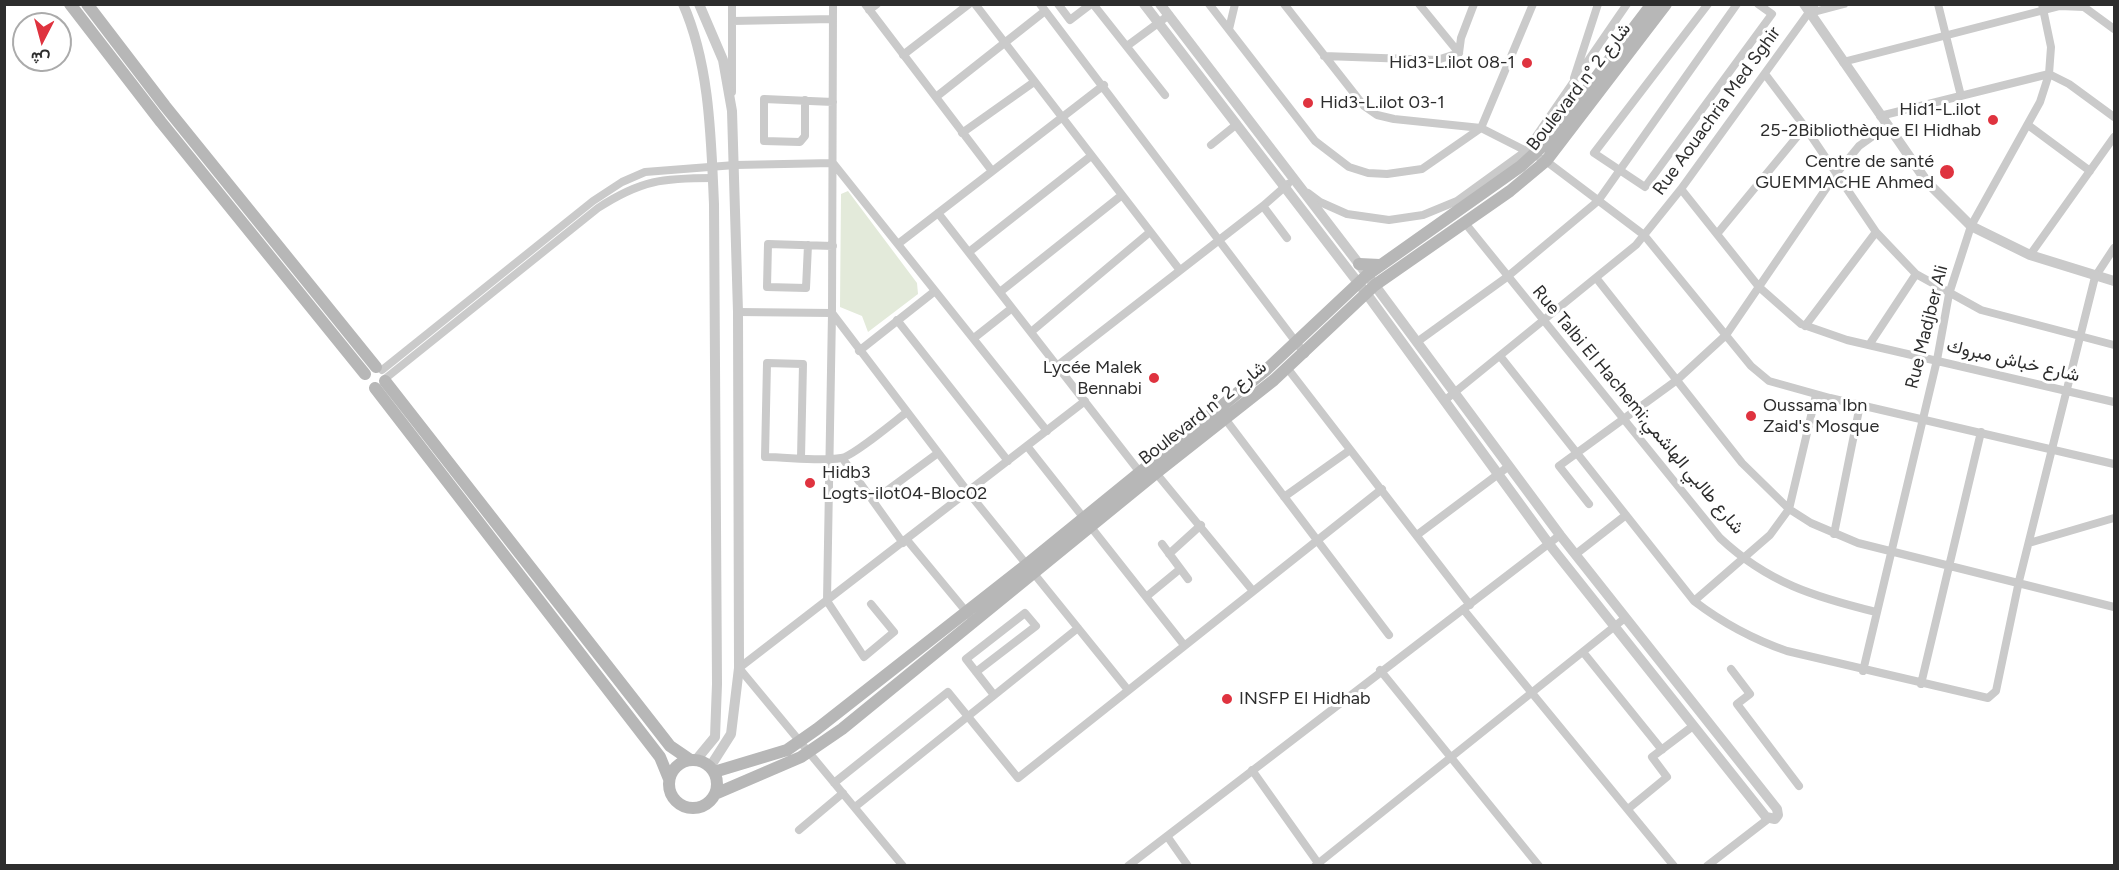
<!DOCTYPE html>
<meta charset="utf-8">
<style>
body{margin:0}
#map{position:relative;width:2119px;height:870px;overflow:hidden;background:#fff;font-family:Figtree,Vazirmatn,sans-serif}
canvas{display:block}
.frame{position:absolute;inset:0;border:6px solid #2d2d2d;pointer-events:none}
.north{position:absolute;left:12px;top:12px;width:60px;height:60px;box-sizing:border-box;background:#fff;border:2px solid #ababab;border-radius:50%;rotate:186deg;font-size:16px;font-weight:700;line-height:24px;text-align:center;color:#2d2d2d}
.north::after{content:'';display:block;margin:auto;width:21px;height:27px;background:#df333f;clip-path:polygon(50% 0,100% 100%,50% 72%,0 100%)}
</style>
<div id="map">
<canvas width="2119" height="870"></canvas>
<div class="frame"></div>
<div class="north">ش</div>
</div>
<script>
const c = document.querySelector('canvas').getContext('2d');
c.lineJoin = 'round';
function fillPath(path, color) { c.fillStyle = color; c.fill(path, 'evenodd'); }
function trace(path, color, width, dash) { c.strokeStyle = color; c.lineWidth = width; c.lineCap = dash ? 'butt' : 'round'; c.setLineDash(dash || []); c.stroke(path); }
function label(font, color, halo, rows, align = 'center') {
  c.font = font + ' Figtree,Vazirmatn,sans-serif'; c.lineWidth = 6; c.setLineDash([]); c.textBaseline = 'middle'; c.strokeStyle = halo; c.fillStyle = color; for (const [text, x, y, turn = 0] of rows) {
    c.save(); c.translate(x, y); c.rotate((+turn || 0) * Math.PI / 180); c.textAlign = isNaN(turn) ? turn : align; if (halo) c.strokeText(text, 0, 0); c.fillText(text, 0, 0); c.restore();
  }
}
const green = new Path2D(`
 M848 191 917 283 918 294 868 332 862 316 840 307 841 194Z`);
const minor = new Path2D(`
 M732 4V92
 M833 4 832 313 827 601 864 657 894 632 871 604
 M865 4 992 171
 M975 4 1179 269
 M1040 4 1305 354
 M1058 4 1070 20 1091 4
 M1093 4 1165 95
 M1209 4 1315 141 1349 167 1368 173 1387 174 1422 169 1481 128 1533 4
 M1284 4 1364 106 1377 115 1394 119 1481 128 1546 161 1644 235 1751 366 1769 381 1830 398 2114 464
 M1419 4 1459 53
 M1708 4 1594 153 1645 187 1772 14 1758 4
 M1938 4 1961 96
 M869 10 877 4
 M1810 13 1844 4
 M732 21 833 19
 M1229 29 1235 4
 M1127 46 1169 15
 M903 55 969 4
 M1324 56 1437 60 1459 53 1461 38 1474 4
 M1843 62 2060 6 2084 7 2114 29
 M1765 74 1805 127 1876 232 1916 274 1981 310 2114 345
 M1574 78 1598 4
 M936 97 1045 11
 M805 100V136L800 142 764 141V99L833 102
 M1880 116 2049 74 2069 84 2114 117
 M2028 125 2090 171
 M962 133 1034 82
 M1211 145 1237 124
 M1681 189 1759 287 1801 324 1847 340 2114 402
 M1308 193 1320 202 1347 214 1389 220 1423 215 1457 201 1526 151 1627 4
 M1263 206 1287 238
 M938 213 1142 475
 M1465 223 1720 538C1768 583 1815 597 1876 612
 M1717 234 1805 127
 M898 244 1104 85
 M808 245 806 288 767 287 768 244 833 246
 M969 252 1091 156
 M2030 255 2114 137
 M1597 279 1742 463 1789 509 1811 523 1858 543 2114 607
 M1000 292 1122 195
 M738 312 832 313 968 492 1128 690
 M897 320 1008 461
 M1805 326 1876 232
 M1031 332 1150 232
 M974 338 1012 308
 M1417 342 1507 277 1598 201 1737 4
 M1869 345 1916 274
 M859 351 935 291
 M1500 356 1694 601C1724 624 1752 639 1787 651L1988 698 1996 691 2019 581 2095 277 2114 248
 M1057 366 1263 206 1288 184
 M1288 369 1470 605
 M382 370 593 201 622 182 645 172 735 165 833 163 1047 431
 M386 378 598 208C641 180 663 178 713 178
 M1444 401 1636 245 1681 189 1815 4
 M1226 420 1389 635
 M1027 446 1184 645
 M801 458 803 364 767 363 765 457C788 457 820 462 841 458 852 457 895 421 907 412
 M843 459 903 543
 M1156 473 1253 591
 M1284 497 1350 450
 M873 501 938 453
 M1589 504 1559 466 1677 380 1726 335 1836 174 1859 146 1887 126
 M1834 534 1860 405
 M1417 535 1509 466
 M907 540 969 615
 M2029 543 2114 518
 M1162 544 1188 579
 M1169 554 1201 525
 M1576 554 1626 515
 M1146 597 1180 569
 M1694 601 1770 535 1789 509 1816 395
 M1463 609 1674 866
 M1583 652 1662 750
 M1731 669 1750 694 1737 704 1799 786
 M1380 670 1539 866
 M1863 671 1937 360 1949 294 1971 226 2040 102 2049 74 2051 47 2042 4
 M976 672 1036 626 1025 613 966 659 994 695
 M1921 684 1981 432
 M1252 770 1318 863
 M834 783 948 692 1018 778 1382 489
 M855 807 1078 628
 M1628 809 1667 777 1652 757 1693 726
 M799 830 843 793
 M1167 836 1188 866
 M903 866 739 668 1085 401
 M1128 866 1560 535
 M1315 866 1625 618
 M1707 866 1768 819`);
const tertiary = new Path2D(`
 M683 4C710 65 711 139 714 204L717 684 715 737 696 760
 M699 4 723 60 732 111 738 312 739 668 731 734 710 767
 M1144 4 1366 293 1549 544 1766 817 1775 819 1778 815 1777 809 1560 535 1359 264 1160 4
 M1804 4 1927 182 1971 226 2030 255 2114 281`);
const secondary = new Path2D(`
 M70 4 161 122 365 374
 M87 4 165 106 376 367
 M1359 264 1380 265
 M385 381 670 746 689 759
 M375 388 660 757 669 779
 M669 784a24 24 0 1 1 48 0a24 24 0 1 1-48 0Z
 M714 772 787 750 817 729 1026 565 1267 369 1367 275 1521 166 1547 142 1652 4
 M715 794 801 757 842 729 1156 473 1274 380 1375 285 1510 191 1546 161 1666 4`);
const markers = [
 [1527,63,6,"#df333f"],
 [1308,103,6,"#df333f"],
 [1993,120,6,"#df333f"],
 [1947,172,8,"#df333f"],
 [1154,378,6,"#df333f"],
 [1751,416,6,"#df333f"],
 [810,483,6,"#df333f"],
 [1227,699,6,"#df333f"]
];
const poiNames = [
 ["Hid3-L.ilot 08-1",1515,63],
 ["Hid3-L.ilot 03-1",1320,103,"left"],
 ["Hid1-L.ilot",1981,110],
 ["25-2Bibliothèque El Hidhab",1981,131],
 ["Centre de santé",1934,162],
 ["GUEMMACHE Ahmed",1934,183],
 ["Lycée Malek",1142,368],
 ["Bennabi",1142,389],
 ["Oussama Ibn",1763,406,"left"],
 ["Zaid's Mosque",1763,427,"left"],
 ["Hidb3",822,473,"left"],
 ["Logts-ilot04-Bloc02",822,494,"left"],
 ["INSFP El Hidhab",1239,699,"left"]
];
const streetNames = [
 ["Boulevard n° شارع 2",1579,87,-52],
 ["Rue Aouachria Med Sghir",1717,111,-54],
 ["Rue Madjber Ali",1927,327,-76],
 ["شارع خباش مبروك",2013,361,13],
 ["Rue Talbi El Hachemi;شارع طالبي الهاشمي",1638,410,50],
 ["Boulevard n° شارع 2",1203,413,-38]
];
fillPath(green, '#e3eada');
trace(minor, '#cacaca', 8);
trace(tertiary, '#cacaca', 10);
trace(secondary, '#b7b7b7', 12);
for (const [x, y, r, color] of markers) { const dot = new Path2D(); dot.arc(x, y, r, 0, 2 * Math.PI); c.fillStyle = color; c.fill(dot); trace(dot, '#fff', 2); }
label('18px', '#2d2d2d', '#fff', poiNames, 'right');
label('18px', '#2d2d2d', '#fff', streetNames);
</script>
